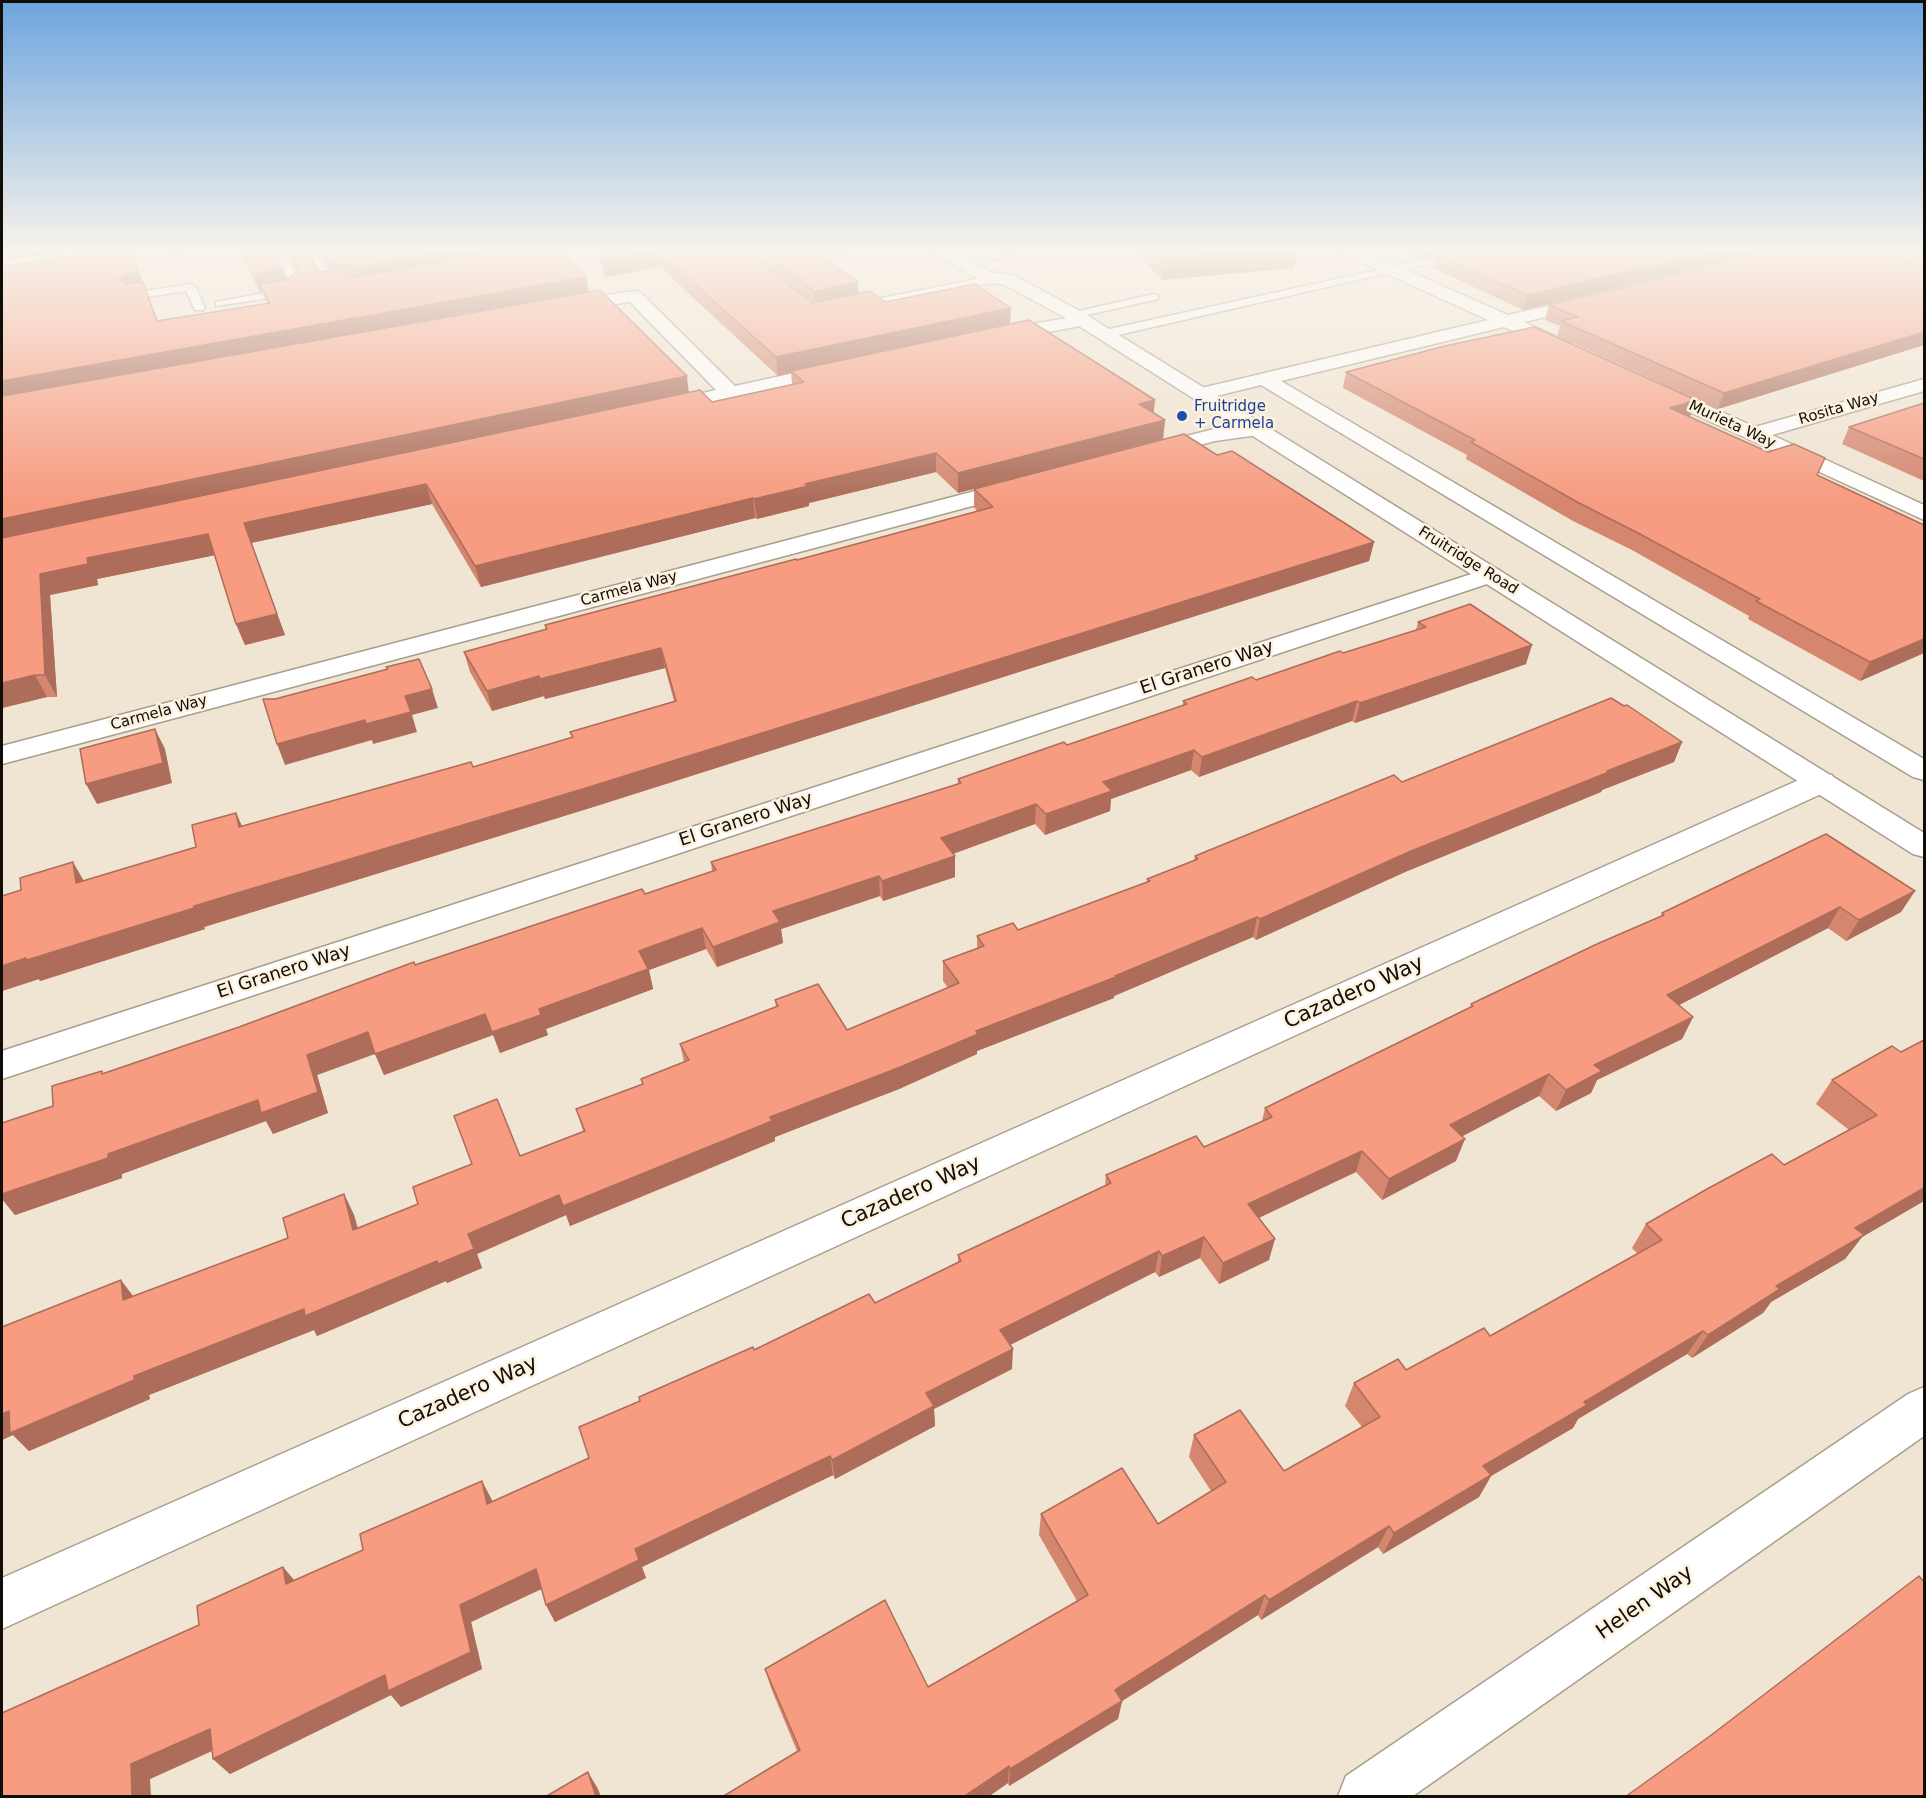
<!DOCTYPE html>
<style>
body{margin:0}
#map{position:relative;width:1926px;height:1798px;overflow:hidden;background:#f0e4d2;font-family:"DejaVu Sans",sans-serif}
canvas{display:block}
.frame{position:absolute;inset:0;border:3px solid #110e08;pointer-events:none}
</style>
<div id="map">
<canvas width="1926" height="1798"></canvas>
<div class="frame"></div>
</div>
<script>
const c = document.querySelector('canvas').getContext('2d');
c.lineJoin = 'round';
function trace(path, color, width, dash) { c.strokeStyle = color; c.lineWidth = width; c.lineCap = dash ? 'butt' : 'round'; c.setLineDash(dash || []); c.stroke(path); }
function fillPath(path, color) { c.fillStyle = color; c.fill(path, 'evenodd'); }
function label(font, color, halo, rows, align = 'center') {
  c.font = font + ' "DejaVu Sans",sans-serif'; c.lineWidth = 5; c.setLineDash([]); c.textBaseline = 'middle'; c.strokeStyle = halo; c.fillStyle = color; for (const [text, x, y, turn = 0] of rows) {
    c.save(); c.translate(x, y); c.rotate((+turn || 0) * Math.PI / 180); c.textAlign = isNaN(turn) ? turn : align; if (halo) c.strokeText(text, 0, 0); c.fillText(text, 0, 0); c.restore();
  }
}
const service = new Path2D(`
 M168 248H178L180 252 171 254Z
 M270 248H280L303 286 290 295 216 306V302L286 289 291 285Z
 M303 248H313L332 281 347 284V288L324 286Z
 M549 248H562L546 258 516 264 511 261 539 253Z
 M1008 248H1026L993 258 988 255Z
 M1477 248H1497L1105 338 1099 334 1105 330Z
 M1009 277 1015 280 1013 282 977 285 856 309 850 306 856 303 977 279Z
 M190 284 196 287 205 308 203 310H195L186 291 133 299 127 296 133 293Z
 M1154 294 1158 295V299L1074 318 1068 315 1070 313Z`);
const minor = new Path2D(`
 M1335 248H1357L1508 315 1591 296 1597 297 1600 301 1597 305 1524 322 1570 343 1572 347 1570 351H1556L1504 327 1281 381 1924 759V780L1913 777 1261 385 1200 400 1193 398 1190 394 1193 390 1488 320 1337 251Z
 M634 291 640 292 735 386 835 364 842 366 845 370 842 374 665 413 658 411 655 407 658 403 716 390 630 302 564 311 558 310 555 306 558 302 564 301Z
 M1084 315 1090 316 1093 320 1090 324 997 342 990 340 988 336 990 332 997 330Z
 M1924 379V391L1772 435 1924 505V520L1646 392 1643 388 1646 384H1660L1755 427Z
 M1258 424 1265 426 1269 430 1265 434 1215 441 1151 458 1143 457 1140 452 1143 447 1214 429Z
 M1017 480 1025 482 1028 487 1025 492 2 764V746Z
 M1490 568 1499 570 1502 575 1499 580 2 1079V1051Z
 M1821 773 1832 775 1836 782 1832 789 2 1629V1578L1810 775Z
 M1924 1387V1436L1413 1796H1338L1346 1776 1908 1394Z`);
const secondary = new Path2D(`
 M926 248H947L991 272 1015 276 1080 311 1924 833V857L1913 854 1068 319 1005 285 981 281Z
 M980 248H996L1001 255 999 259H987Z`);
const primary = new Path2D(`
 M2 248H67L59 253 2 257Z`);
const wall = new Path2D(`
 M130 248 157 321 267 304 262 291 260 292 237 248H271L283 268 287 280 297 272 283 248H306L319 271 330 273 316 248H536L544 256 586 277 589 292 689 392 712 402 792 384 791 373 778 376 660 267 605 277 597 248H867L823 256 858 294 885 302 1010 324 1165 420 1163 439 958 493 936 472 809 503V506L757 519 755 518 481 587 432 504 251 543 285 635 245 645 236 624 215 555 97 579 98 585 50 595 57 697H47L2 708Z
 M1131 248H1297L1294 268 1162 280Z
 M1399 248H1783L1523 310 1433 268 1436 255 1421 258Z
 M1790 248H1924V345L1718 409 1557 336 1560 326 1545 320 1549 305Z
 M1346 372 1690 417 1924 525V653L1860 681 1748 619 1749 616 1632 550 1573 521 1466 459 1467 455 1343 388Z
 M1924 403V481L1842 444 1849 427Z
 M1217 455 1374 542 1369 561 590 808 204 927 205 929 40 981 39 979 2 991V896L84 881 196 847 236 813 242 826 473 767 572 738 570 732 674 701 665 668 545 699 544 696 492 711 470 672 464 652 546 630 545 625 797 560 977 511 974 507V489Z
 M1418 622 1526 664 1355 723 1352 721 1199 777 1191 770 1111 799 1110 811 1045 835 1035 824 953 854 955 877 883 901 880 896 781 929 783 943 717 967 706 949 649 970 653 989 546 1029 548 1035 500 1053 493 1035 384 1075 375 1054 317 1075 328 1113 273 1134 266 1121 122 1174V1178L15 1215 2 1199V1123L53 1106 104 1073 239 1027 415 965 645 894 712 871 711 862 958 784V779L1067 745 1183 706V701L1256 680 1416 630Z
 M1624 706 1682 742 1674 762 1602 790 1601 792 1405 872 1256 940 1253 937 1114 996V998L977 1051V1054L899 1089 775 1137V1141L685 1179 570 1226 566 1215 477 1254 482 1268 447 1283 446 1281 317 1336 314 1330 149 1395 150 1399 29 1451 13 1435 2 1440V1327L133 1296 288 1238 344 1194 354 1215 358 1228 418 1204 520 1156 583 1131 576 1109 642 1084 641 1079 684 1062 680 1044 776 1007 775 1000 847 1030 948 988 943 981V961L977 948V936L1018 930 1147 883V879L1194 860 1195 856 1402 782Z
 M1915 891 1901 912 1846 941 1828 928 1679 1005 1693 1017 1682 1039 1597 1080 1591 1093 1556 1111 1539 1096 1462 1136 1456 1161 1382 1200 1356 1172 1259 1218 1269 1260 1219 1284 1200 1258 1159 1277 1155 1272 1010 1345 1012 1369 934 1409 935 1426 835 1479 833 1475 642 1567 646 1578 555 1622 546 1605 542 1588 471 1622 482 1669 401 1707 391 1695 230 1774 213 1759 212 1751 150 1779 2 1797 199 1625 283 1567 294 1580 492 1500V1502L589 1458 754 1350 875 1303 958 1262V1255L1105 1186 1106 1175 1204 1147 1262 1121 1265 1108 1470 1008 1471 1004 1661 916 1662 913Z
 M1924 1040V1201L1862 1237 1845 1259 1771 1302 1763 1313 1692 1358 1687 1354 1578 1419 1573 1428 1491 1476 1479 1497 1383 1554 1378 1547 1261 1620 1258 1615 1122 1701 1118 1719 1009 1786 1008 1783 988 1797H722L797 1751 771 1688 765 1669 928 1687 1077 1601 1039 1535 1041 1514 1158 1524 1211 1491 1189 1457 1194 1435 1284 1471 1362 1427 1345 1406 1354 1383 1406 1370 1490 1336 1638 1254 1632 1248 1646 1224 1784 1165 1849 1130 1816 1104 1832 1080 1901 1052Z`);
const shadedWall = new Path2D(`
 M130 248 164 338 118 280Z
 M461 248H526L361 284 356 267Z
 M805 248H867L806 260Z
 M1279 248H1297L1294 268 1162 280 1164 258Z
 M1423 248H1466L1443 253 1438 251V254L1421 258Z
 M1729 248H1783L1523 310 1527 295Z
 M657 250 660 267 605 277 602 260Z
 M283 268 288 284H260L262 291 260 292 255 275Z
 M586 277 589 294 2 402V381Z
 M858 282 859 299 816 309 814 291Z
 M1011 308 1010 325 791 371V373L778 376 776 357Z
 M1924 332V345L1718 409 1724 393Z
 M687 376 689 395 2 542V519Z
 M1155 400 1153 419 1139 404Z
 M1696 400 1690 417 1670 408Z
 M1165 420 1163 439 958 493V473Z
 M936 453V472L809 503V506L757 519 754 499 805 484Z
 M426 484 432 504 251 543 285 635 245 645 236 624 244 523Z
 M753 498 755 518 481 587 475 566Z
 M208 534 216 555 97 579 98 585 50 595 57 697 45 675 40 574 87 558Z
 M1374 542 1369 561 590 808 204 927 205 929 40 981 39 979 2 991V966Z
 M1924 639V653L1860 681 1870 662Z
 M1532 645 1526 664 1355 723 1360 703Z
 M661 648 665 668 545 699 540 679Z
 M35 675 47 697 2 708V683Z
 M539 676 544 696 492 711 487 691Z
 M432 689 438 708 412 715 417 732 373 744 372 740 285 765 277 744 405 696Z
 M1357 701 1352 721 1199 777 1202 757Z
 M155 729 165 749 172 783 97 804 86 784Z
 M1682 742 1674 762 1602 790 1601 792 1405 872 1256 940 1260 919 1411 851 1607 771Z
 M1194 750 1191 770 1111 799 1110 811 1045 835 1046 814 1103 782Z
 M1036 804 1035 824 941 858V838Z
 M236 813 245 833 239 827Z
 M955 856V877L883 901 882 881Z
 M73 862 85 883H76Z
 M879 876 880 896 781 929 783 943 717 967 713 947 773 911Z
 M1915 891 1901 912 1846 941 1859 920Z
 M1840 907 1828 928 1656 1017 1667 995Z
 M1257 917 1253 937 1114 996V998L977 1051V1054L899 1089 775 1137V1141L570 1226 563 1206 770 1117 976 1031 1115 976Z
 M702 928 706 949 649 970 653 989 546 1029 548 1035 500 1053 492 1032 539 1009 639 951Z
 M485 1014 493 1035 384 1075 375 1054Z
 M1693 1017 1682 1039 1597 1080 1591 1093 1556 1111 1566 1090 1594 1065Z
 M368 1032 377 1053 317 1075 328 1113 273 1134 266 1121 122 1174V1178L15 1215 2 1199V1194L108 1154 258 1100 307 1055Z
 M1549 1074 1539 1096 1442 1147 1450 1125Z
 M1465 1139 1456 1161 1382 1200 1389 1179Z
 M1362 1151 1356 1172 1243 1225 1248 1204Z
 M1924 1188V1201L1862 1237 1845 1259 1771 1302 1763 1313 1692 1358 1708 1335 1776 1286 1855 1228Z
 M344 1194 354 1215 363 1250 353 1230Z
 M559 1195 566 1215 477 1254 482 1268 447 1283 446 1281 317 1336 314 1330 149 1395 150 1399 29 1451 13 1435 2 1440V1414L134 1376Z
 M1204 1237 1200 1258 1159 1277 1162 1256Z
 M1275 1239 1269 1260 1219 1284 1223 1263Z
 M1159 1251 1155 1272 1000 1350V1330Z
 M121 1280 136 1300H123Z
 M1703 1331 1687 1354 1578 1419 1573 1428 1491 1476 1479 1497 1383 1554 1394 1533 1483 1466 1584 1402Z
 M1013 1349 1012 1369 934 1409 935 1426 835 1479 832 1460 926 1393Z
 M830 1456 833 1475 642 1567 646 1578 555 1622 546 1605 635 1549Z
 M482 1481 492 1500 497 1522 487 1504Z
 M1389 1526 1378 1547 1261 1620 1269 1600Z
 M283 1567 298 1585 286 1584Z
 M536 1569 546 1587 471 1622 482 1669 401 1707 391 1695 230 1774 213 1759 460 1605Z
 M1265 1595 1258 1615 1122 1701 1118 1719 1009 1786 1010 1769 1115 1690Z
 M210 1729 227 1744 150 1779 151 1797H132L131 1764Z
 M1009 1766 1008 1783 988 1797H963Z
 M588 1772 598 1789 601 1797H596Z`);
const building = new Path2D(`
 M84 248H130L139 272 125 274 118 280 127 284 143 282 157 321 270 303 260 284 286 280 299 271 300 268 287 248H306L319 271 357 277 521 248H536L544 256 562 253 586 277 2 381V267L85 254Z
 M240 248H272L283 268 255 275Z
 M320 248H461L356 267 328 262Z
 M599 248H742L812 303 870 291 885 302 975 284 1011 308 776 357 657 250 602 260Z
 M760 248H811L858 282 814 291Z
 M1154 248H1279L1164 258Z
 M1449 248H1729L1527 295 1436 254 1443 253 1438 251Z
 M1790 248H1864L1924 268V332L1724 393 1561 321 1578 317 1549 305Z
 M1908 248H1924V254Z
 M600 290 687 376 2 519V396Z
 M1029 320 1155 400 1139 404 1165 420 958 473 936 453 805 484 808 486 754 499 753 498 475 566 426 484 244 523 277 614 236 624 208 534 87 558 88 564 40 574 45 675H35L2 683V538L700 390 712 402 804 382 791 371Z
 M1534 327 1696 400 1670 408 1768 452 1794 444 1825 458 1817 475 1924 525V639L1870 662 1756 601 1760 599 1638 533 1579 503 1471 442 1475 440 1346 372 1445 346Z
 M1924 403V459L1849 427Z
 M1184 434 1217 455 1232 451 1374 542 586 788 194 906V908L27 960 26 958 2 966V896L21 890 20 878 73 862 76 883 196 847 192 825 236 813 239 827 471 762 473 767 573 737 570 732 676 701 661 648 540 679 539 676 487 691 464 652 547 629 545 625 796 559 797 560 993 507 974 489Z
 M1470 604 1532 645 1360 703 1357 701 1202 757 1194 750 1103 782 1112 791 1046 814 1036 804 941 838 955 856 882 881 879 876 773 911 780 922 713 947 702 928 639 951 648 969 539 1009 541 1015 492 1032 485 1014 375 1054 368 1032 307 1055 318 1092 261 1113 258 1100 108 1154V1158L2 1194V1123L53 1106 52 1086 102 1071V1074L239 1027 414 962 415 965 642 889 645 894 716 870 711 862 961 783 958 779 1064 742 1067 745 1187 704 1183 701 1252 677 1256 680 1340 651 1343 653 1426 627 1418 622Z
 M419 659 432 689 405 696 411 712 366 724 365 720 277 744 263 699H275L388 669 386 667Z
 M1611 698 1624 706 1627 705 1682 742 1607 771 1609 772 1411 851 1260 919 1257 917 1115 976 1116 977 976 1031 978 1034 898 1068 770 1117 772 1121 563 1206 559 1195 468 1234 474 1249 438 1264 437 1261 305 1316 304 1309 134 1376V1380L10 1433 9 1411 2 1414V1327L121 1280 123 1300 288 1238 283 1218 344 1194 353 1230 418 1204 413 1187 472 1164 454 1116 497 1099 520 1156 585 1131 576 1109 643 1084 641 1079 689 1060 680 1044 778 1006 775 1000 818 984 847 1030 959 983 943 961 984 946 977 936 1013 923 1018 930 1150 881 1147 879 1198 859 1195 856 1394 775 1402 782Z
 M155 729 163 763 86 784 80 749Z
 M1826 834 1915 891 1859 920 1840 907 1667 995 1693 1017 1594 1065 1602 1071 1566 1090 1549 1074 1450 1125 1465 1139 1389 1179 1362 1151 1248 1204 1275 1239 1223 1263 1204 1237 1162 1256 1159 1251 1000 1330 1013 1349 926 1393 934 1406 832 1460 830 1456 635 1549 639 1560 546 1605 536 1569 460 1605 471 1652 388 1691 385 1675 213 1759 210 1729 131 1764 132 1797H2V1713L199 1625 197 1606 283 1567 286 1584 363 1550 360 1534 482 1481 487 1504 589 1458 579 1427 640 1401 639 1397 753 1347 754 1350 869 1294 875 1303 961 1261 958 1255 1111 1183 1106 1175 1196 1136 1204 1147 1272 1117 1265 1108 1473 1006 1471 1004 1597 944 1664 915 1662 913Z
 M1924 1040V1188L1855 1228 1864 1235 1776 1286 1780 1289 1708 1335 1703 1331 1584 1402 1587 1405 1483 1466 1491 1475 1394 1533 1389 1526 1269 1600 1265 1595 1115 1690 1122 1701 1010 1769 1009 1766 963 1797H722L800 1750 765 1669 885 1600 928 1687 1088 1595 1041 1514 1122 1468 1158 1524 1226 1482 1194 1435 1240 1410 1284 1471 1380 1417 1354 1383 1398 1359 1406 1370 1484 1328 1490 1336 1662 1240 1646 1224 1707 1189 1772 1154 1784 1165 1877 1115 1832 1080 1892 1046 1901 1052Z
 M1919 1576 1924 1582V1797H1625L1710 1736Z
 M588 1772 596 1797H545Z`);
const markers = [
 [1182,416,6,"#1a4fb4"]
];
const farTransitnames = [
 ["Fruitridge",1194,407],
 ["+ Carmela",1194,424]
];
const farStreetnames = [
 ["Rosita Way",1839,409,-16],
 ["Murieta Way",1732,425,25],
 ["Fruitridge Road",1468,561,32],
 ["Carmela Way",629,589,-15],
 ["Carmela Way",159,713,-15]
];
const streetNames = [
 ["El Granero Way",1207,668,-18],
 ["El Granero Way",746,820,-18],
 ["El Granero Way",284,972,-18]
];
const nearStreetnames = [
 ["Cazadero Way",1354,993,-24],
 ["Cazadero Way",911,1193,-24],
 ["Cazadero Way",468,1393,-24],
 ["Helen Way",1645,1603,-35]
];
trace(service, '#a89e8d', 3);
trace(minor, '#a89e8d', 3);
trace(secondary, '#a89e8d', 3);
trace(primary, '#8f3c50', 3);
fillPath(service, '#fff');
fillPath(minor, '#fff');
fillPath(secondary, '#fff');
fillPath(primary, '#e599ad');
fillPath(wall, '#d4866f');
fillPath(shadedWall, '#ad6d5a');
fillPath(building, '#f79c81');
trace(building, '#ad6d5a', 1.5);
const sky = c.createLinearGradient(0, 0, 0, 500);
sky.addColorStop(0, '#6da4de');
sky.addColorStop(0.5, '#f8f3eb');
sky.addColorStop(1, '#f8f3eb00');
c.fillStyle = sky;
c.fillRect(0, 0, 1926, 500);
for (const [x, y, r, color] of markers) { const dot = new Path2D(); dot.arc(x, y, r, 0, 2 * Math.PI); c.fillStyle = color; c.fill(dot); trace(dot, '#fdf2df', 2); }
label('15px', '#164399', '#fdf2df', farTransitnames, 'left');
label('15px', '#110e08', '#fdf2df', farStreetnames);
label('18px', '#110e08', '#fdf2df', streetNames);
label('21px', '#110e08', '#fdf2df', nearStreetnames);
</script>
